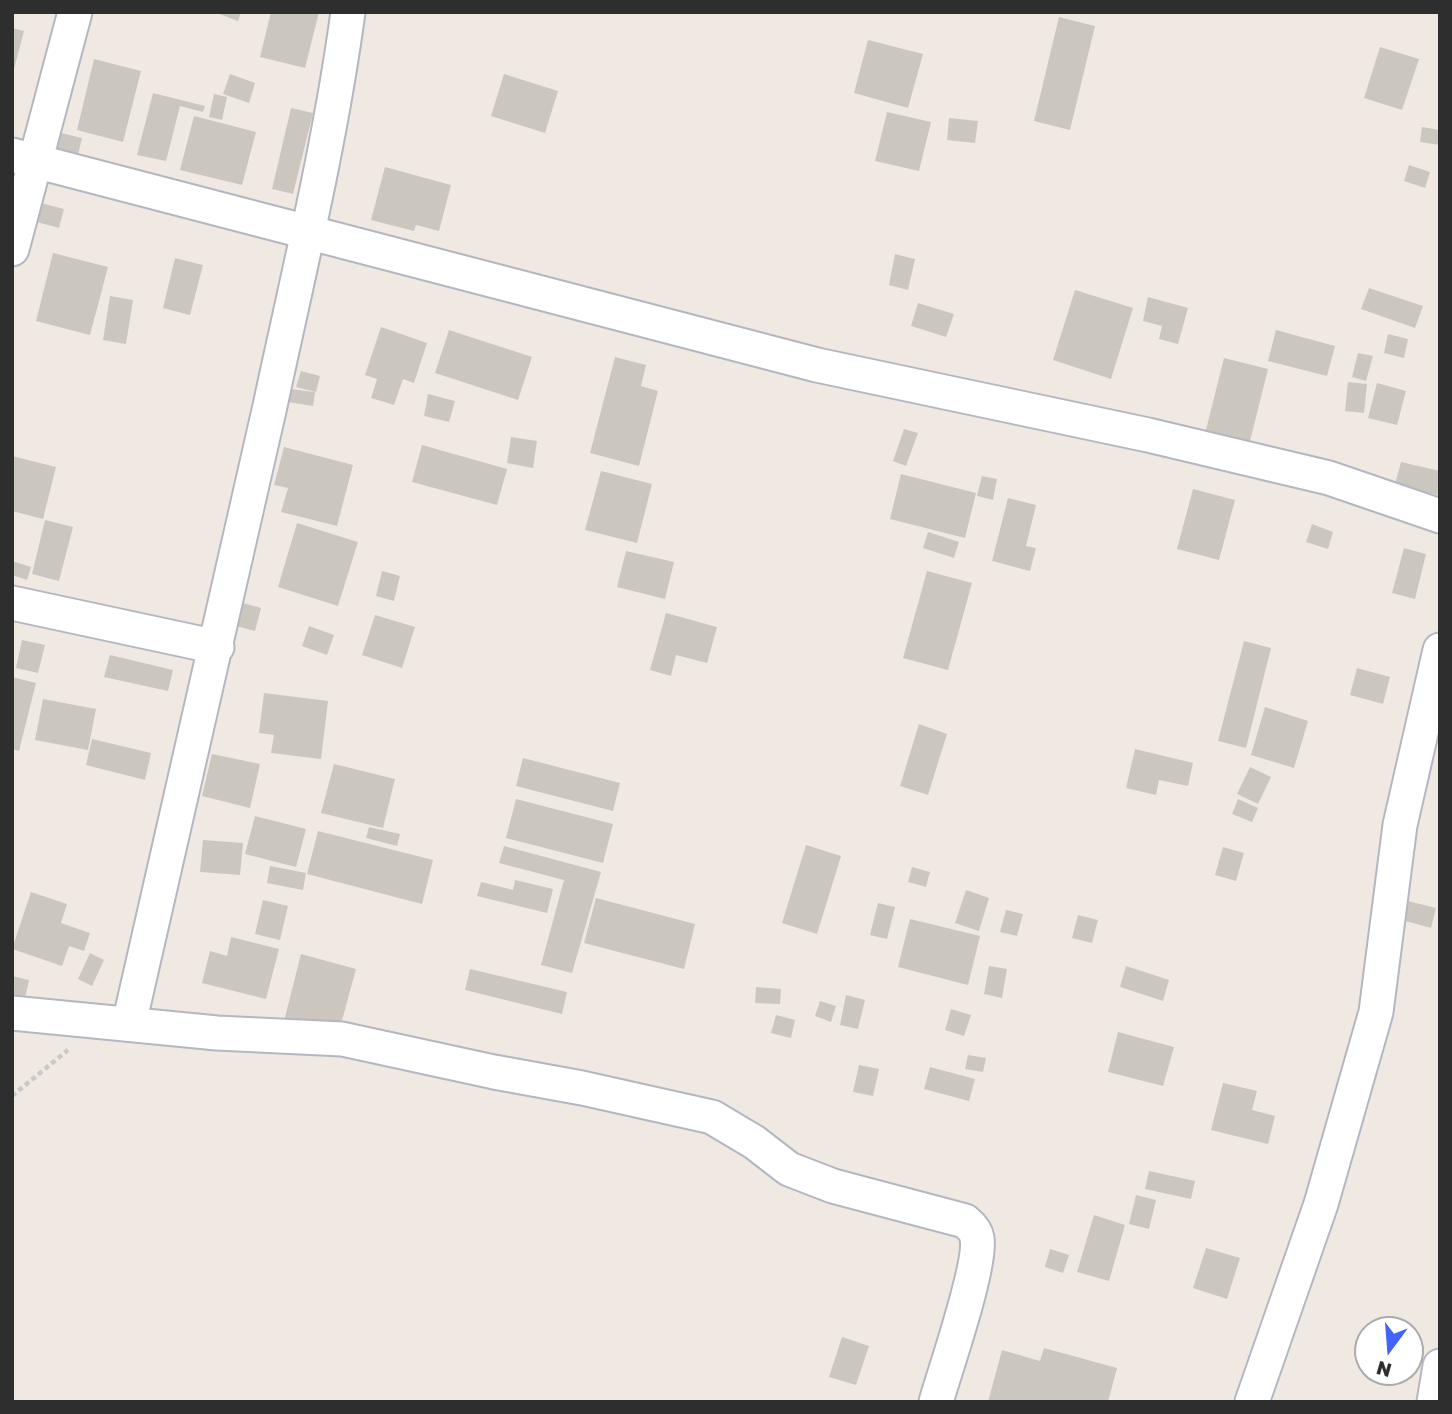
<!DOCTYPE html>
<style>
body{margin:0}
#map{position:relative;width:1452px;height:1414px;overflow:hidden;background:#efe9e1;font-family:"Golos Text",sans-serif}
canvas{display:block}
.frame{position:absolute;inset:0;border:14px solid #2e2e2e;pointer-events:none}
.north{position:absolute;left:1354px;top:1316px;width:70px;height:70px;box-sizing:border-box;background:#fff;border:2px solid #ababab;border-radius:50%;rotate:196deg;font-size:19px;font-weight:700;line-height:28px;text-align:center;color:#2e2e2e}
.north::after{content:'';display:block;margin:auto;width:24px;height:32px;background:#4264fb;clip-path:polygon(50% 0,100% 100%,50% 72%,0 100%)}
</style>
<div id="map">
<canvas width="1452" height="1414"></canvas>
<div class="frame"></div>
<div class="north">N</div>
</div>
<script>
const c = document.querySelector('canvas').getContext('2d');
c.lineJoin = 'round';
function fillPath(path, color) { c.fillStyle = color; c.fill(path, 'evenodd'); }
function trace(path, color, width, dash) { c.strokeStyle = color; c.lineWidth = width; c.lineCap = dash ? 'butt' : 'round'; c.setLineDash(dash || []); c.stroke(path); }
const building = new Path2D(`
 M214 12H241L238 21Z
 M271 12H319L305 68 260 57Z
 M1059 17 1095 26 1070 130 1034 121Z
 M12 28 24 31 13 73H12Z
 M868 40 923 54 908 108 854 93Z
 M1380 47 1419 59 1402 110 1364 98Z
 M94 59 141 71 123 142 77 130Z
 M230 74 255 83 249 103 223 94Z
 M504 74 558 91 545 133 491 116Z
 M153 93 205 106 203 112 180 106 166 161 137 155Z
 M214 94 227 97 222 120 209 117Z
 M291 108 313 113 293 194 272 189Z
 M887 112 931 122 919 171 875 161Z
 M194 116 256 132 242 185 180 170Z
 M949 118 978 121 975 143 947 140Z
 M1422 127 1440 130V145L1420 142Z
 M53 131 82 138 77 159 48 151Z
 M1409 165 1430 172 1425 188 1404 181Z
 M385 167 451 185 439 231 416 225 414 231 371 220Z
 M37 202 64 209 59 228 33 221Z
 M53 253 108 267 90 335 36 321Z
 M895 254 915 259 908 290 889 285Z
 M175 258 203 265 190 315 163 308Z
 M1369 288 1423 306 1415 328 1361 309Z
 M1075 290 1133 308 1111 379 1053 360Z
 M110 296 133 300 126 344 103 340Z
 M1148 297 1188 308 1178 344 1159 339 1162 326 1143 321Z
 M918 303 954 314 946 337 911 326Z
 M381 327 427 343 414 383 403 379 394 405 371 398 377 379 365 375Z
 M449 330 532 357 518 400 435 373Z
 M1276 330 1335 346 1327 376 1268 361Z
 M1388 334 1408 339 1404 358 1384 353Z
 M1358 353 1373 356 1366 381 1352 377Z
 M615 357 646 365 641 386 658 391 639 466 590 453Z
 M1224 358 1268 369 1250 441 1206 430Z
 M301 371 320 376 316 392 296 387Z
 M1348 382 1367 384 1364 413 1345 411Z
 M1377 383 1406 391 1397 425 1368 418Z
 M290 389 315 392 313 406 288 402Z
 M428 394 455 401 449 422 424 416Z
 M904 429 918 433 906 466 893 461Z
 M511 437 537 441 533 468 507 463Z
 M422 445 507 469 497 505 412 482Z
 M284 447 353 465 337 526 281 512 288 488 274 485Z
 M12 456 56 467 43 519 12 511Z
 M1401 462 1440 471 1438 495 1395 484Z
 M601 471 652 484 637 543 585 530Z
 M901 474 976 493 965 538 890 519Z
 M982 476 997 479 993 500 977 496Z
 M1193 489 1235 500 1219 560 1177 549Z
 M1008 498 1036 505 1026 546 1036 548 1030 571 992 561Z
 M45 520 73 527 59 581 32 574Z
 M297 523 358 542 338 606 278 587Z
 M1312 524 1333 532 1328 549 1306 542Z
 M928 532 959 542 954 558 923 548Z
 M1404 548 1426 554 1415 599 1392 593Z
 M626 551 674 562 665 599 617 587Z
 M12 561 31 567 27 580 12 575Z
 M382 571 400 576 394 601 376 596Z
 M927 571 972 583 948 670 903 658Z
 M243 603 261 608 255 631 236 626Z
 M666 613 717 627 707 663 676 655 671 676 650 670Z
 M375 615 415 627 402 668 362 655Z
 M309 626 334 635 327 655 302 646Z
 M22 640 45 645 38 673 16 668Z
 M1244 641 1271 648 1246 748 1218 741Z
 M110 655 173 670 168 691 104 677Z
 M1357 668 1390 677 1383 704 1350 695Z
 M12 677 36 683 19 751 12 749Z
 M264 693 328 701 321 759 271 753 274 735 259 733Z
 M43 699 96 709 88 750 35 740Z
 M1265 707 1308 721 1294 768 1251 755Z
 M919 724 947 734 928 795 900 786Z
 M92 739 151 753 145 780 86 765Z
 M1135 749 1193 763 1188 786 1159 780 1156 795 1126 788Z
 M212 754 260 764 250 808 202 796Z
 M523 758 620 783 613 811 516 786Z
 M334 764 395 779 383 828 321 813Z
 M1250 767 1271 777 1258 804 1237 794Z
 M516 799 613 824 603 863 506 838Z
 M1238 799 1258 808 1252 822 1232 814Z
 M255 816 306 829 296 867 245 854Z
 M369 827 400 834 397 846 366 838Z
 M318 831 433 860 422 904 307 874Z
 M203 840 243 843 240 875 200 872Z
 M806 845 841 856 817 934 782 923Z
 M504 846 601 872 572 973 541 965 564 880 499 863Z
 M1223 847 1244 853 1236 881 1215 875Z
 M270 866 306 873 303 890 267 883Z
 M912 867 930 872 926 887 908 882Z
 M515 880 553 889 547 913 477 896 481 882 513 890Z
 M966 890 989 898 979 931 955 923Z
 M31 892 67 904 61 923 90 933 84 951 69 946 62 966 12 949Z
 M596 898 695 924 684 969 584 943Z
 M1396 898 1436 908 1431 928 1391 917Z
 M263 900 288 906 280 940 255 934Z
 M878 903 895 907 887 939 870 935Z
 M1006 910 1023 914 1017 936 1000 932Z
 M1078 915 1098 920 1092 943 1072 938Z
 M910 919 980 936 968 985 898 967Z
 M231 937 279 949 266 999 202 983 210 951 227 956Z
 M90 953 104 960 92 986 78 979Z
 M301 954 356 969 337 1039 283 1025Z
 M989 966 1007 969 1002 998 984 994Z
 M1126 966 1169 980 1163 1001 1120 987Z
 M470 969 567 992 562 1014 465 990Z
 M12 976 29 980 25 998 12 995Z
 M756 987 781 989 780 1004 755 1003Z
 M846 995 865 1000 858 1029 840 1025Z
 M820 1001 836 1006 831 1022 815 1016Z
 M951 1009 971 1015 964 1036 945 1030Z
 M776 1015 795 1020 791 1038 771 1033Z
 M1118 1032 1174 1047 1163 1086 1108 1072Z
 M968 1055 986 1058 983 1072 965 1069Z
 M859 1065 879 1069 873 1096 853 1092Z
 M930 1067 975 1079 969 1101 924 1089Z
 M1223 1083 1257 1091 1252 1110 1275 1116 1268 1144 1211 1130Z
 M1149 1171 1195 1181 1191 1199 1145 1189Z
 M1136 1195 1156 1200 1149 1229 1129 1224Z
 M1094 1215 1125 1225 1109 1281 1077 1272Z
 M1206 1248 1240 1258 1227 1299 1193 1288Z
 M1050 1249 1069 1255 1063 1273 1045 1267Z
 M842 1337 869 1346 856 1385 829 1377Z
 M1044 1348 1117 1368 1108 1402H988L1002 1350 1040 1361Z`);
const path = new Path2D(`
 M12 1096 68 1050`);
const street = new Path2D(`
 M12 155 817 365 1148 435 1329 478 1440 516
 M12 249 75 12
 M12 603 217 647
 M12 1013 217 1033 342 1039 494 1072 582 1088 712 1117 754 1142 789 1169 833 1186 965 1221C971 1226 976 1231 977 1238 982 1265 945 1370 936 1402
 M129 1024C177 818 225 612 270 406 298 275 330 145 348 12
 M1252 1402 1321 1204 1376 1012 1400 825 1440 650
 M1434 1402 1440 1366`);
fillPath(building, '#cbc7bf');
trace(street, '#b4b7c1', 37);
trace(path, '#c9c9c9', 4.5, [5, 3.5]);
trace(street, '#fff', 33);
</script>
